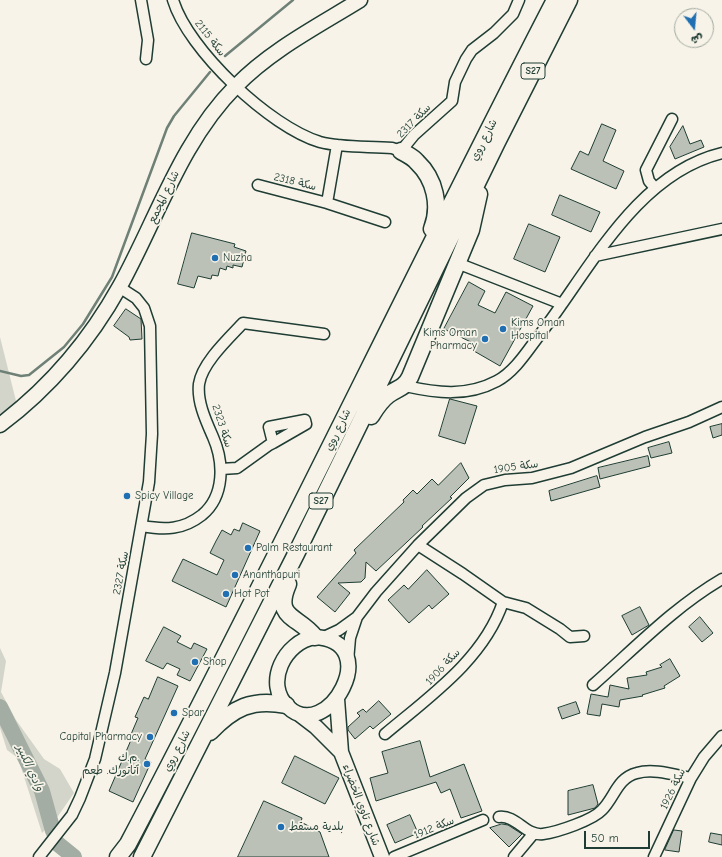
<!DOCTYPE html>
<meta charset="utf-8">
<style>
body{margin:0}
#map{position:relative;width:722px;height:857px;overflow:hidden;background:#f7f3e8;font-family:"Comic Neue","Playpen Sans Arabic",sans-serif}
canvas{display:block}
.north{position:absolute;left:674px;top:8px;width:40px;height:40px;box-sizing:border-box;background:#f7f3e8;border:1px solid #a1aaa0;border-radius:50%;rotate:164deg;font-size:11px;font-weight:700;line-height:16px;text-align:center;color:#1f3d34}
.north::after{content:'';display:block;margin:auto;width:14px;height:18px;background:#1f6fb2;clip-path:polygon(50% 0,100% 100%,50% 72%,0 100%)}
.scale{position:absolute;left:584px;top:831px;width:66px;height:18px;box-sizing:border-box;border:2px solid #1f3d34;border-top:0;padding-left:5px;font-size:12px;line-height:14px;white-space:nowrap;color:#1f3d34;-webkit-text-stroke:3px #f7f3e8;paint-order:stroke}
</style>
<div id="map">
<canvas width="722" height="857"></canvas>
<div class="north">ش</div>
<div class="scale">50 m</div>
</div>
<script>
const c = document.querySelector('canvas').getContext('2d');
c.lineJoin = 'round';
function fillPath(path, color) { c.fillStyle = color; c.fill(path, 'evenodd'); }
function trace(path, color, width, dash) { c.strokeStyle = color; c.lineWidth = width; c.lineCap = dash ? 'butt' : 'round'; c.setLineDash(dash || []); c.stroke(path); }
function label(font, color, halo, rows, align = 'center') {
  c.font = font + ' "Comic Neue","Playpen Sans Arabic",sans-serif'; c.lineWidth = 3.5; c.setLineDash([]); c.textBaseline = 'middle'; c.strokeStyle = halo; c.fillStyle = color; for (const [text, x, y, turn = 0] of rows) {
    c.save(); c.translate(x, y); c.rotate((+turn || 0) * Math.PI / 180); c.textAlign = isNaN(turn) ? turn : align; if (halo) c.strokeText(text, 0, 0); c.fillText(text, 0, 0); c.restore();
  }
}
const green = new Path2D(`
 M0 337 16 401 0 433Z
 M0 648 6 661 1 692 16 720 44 759 60 769 74 793 56 819 42 833 18 758 7 750 0 728Z`);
const stream = new Path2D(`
 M225 56 293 0
 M0 371 21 376 29 375 64 347 83 324 112 277 167 128 174 116 210 72`);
const river = new Path2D(`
 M0 707 42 791 53 831
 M58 844 74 857`);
const building = new Path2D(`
 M602 124 616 130 603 161 624 171 616 189 571 169 580 151 588 155Z
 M683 126 690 144 701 140 704 147 675 159 670 147Z
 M560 195 600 212 591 232 552 215Z
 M529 224 560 237 545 272 514 259Z
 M192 233 235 244 234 247 246 251 242 267 233 265V268L227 266 226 270 220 268 218 276 212 275 211 279 198 276 194 288 178 284Z
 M469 282 485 291 478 305 495 313 506 292 533 306 500 366 474 351 477 345 444 329Z
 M126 309 141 319 142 339 130 340 129 337 114 326Z
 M450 399 477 406 465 444 439 436Z
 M722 424V435L713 438 710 427Z
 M669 442 672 453 651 458 648 448Z
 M648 456 650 466 600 479 598 468Z
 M461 463 469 478 450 497 452 498 422 526 423 527 376 571 366 562 365 578 361 582 338 583 350 593 335 612 317 597 356 553 354 550 404 502 403 500 413 490 417 494 432 479 438 485Z
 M597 476 600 487 551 501 549 491Z
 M243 523 260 531 226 607 172 581 183 559 217 575 224 560 210 553 216 541 222 530 231 535 234 529 239 531Z
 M427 570 449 594 432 609 429 605 409 623 388 600 404 585 408 589Z
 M640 607 649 625 632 635 622 616Z
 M700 617 713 633 702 642 689 627Z
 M164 627 181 636 177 642 191 649 194 643 207 649 190 681 177 675 180 669 167 663 163 669 146 661Z
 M670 659 680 676 664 686 665 688 642 695 643 696 620 700 619 707 602 704 600 716 587 714 591 694 608 697 610 685 629 689 627 678 647 675 646 672 662 667 660 665Z
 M158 677 178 686 145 759 151 762 133 802 109 791 131 740 129 739 138 718 135 717 144 697 148 699Z
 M379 701 391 714 373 729 370 726 355 739 348 730V727L360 716 357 713 363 709 366 712Z
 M576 702 580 713 562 719 558 708Z
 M420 741 430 777 464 764 482 811 461 818 450 789 441 793 436 782 376 801 370 778 388 773 382 752Z
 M295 756 339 778 325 804 282 783Z
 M593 785 598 804 595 808 568 815V791Z
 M264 801 302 818 301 822 320 832 329 857H238Z
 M410 815 418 833 395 843 387 825Z
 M502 824 508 825 522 834 509 847 490 828Z
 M674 830 682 831 679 852 665 850Z
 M711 833 722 835V845L709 842Z`);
const street = new Path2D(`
 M141 0 148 40 146 59
 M173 0C188 50 270 127 320 142 343 148 369 146 392 148L401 151 414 135 452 101 455 82 466 59 472 50 494 33 513 14 519 0
 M258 185 327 203 337 145
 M655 188 649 181 646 170 672 119
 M327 203 385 222
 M595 256 722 229
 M457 263 562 304
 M405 386C437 393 467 397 497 381 514 372 526 353 538 337 589 272 635 174 722 153
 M221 469 237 468 269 445 273 443 306 424 305 420 269 427 273 443
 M142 526C165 530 183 530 202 515 225 496 224 462 213 437 206 421 197 402 199 384 202 363 229 338 243 323L324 334
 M418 545 463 574 503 602 526 608 560 629 570 637 584 636
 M324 637 339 630 357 617 376 592 418 545 466 498 484 485 505 480 532 478 571 468 645 437 689 422 722 407
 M348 661 350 638 357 617
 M593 685C634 649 674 607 722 579
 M385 734C429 697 484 659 503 602
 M499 817C517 815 525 836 543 834 558 832 593 820 602 810 615 797 617 778 637 773 653 768 675 775 691 778
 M39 857 72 815 80 798 95 759 115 673 149 482 152 434 150 326 144 308 136 298 119 287
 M394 857 483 820
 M514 857 534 833
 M654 857 691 778 704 757 722 736`);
const secondary = new Path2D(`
 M0 425C49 388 90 340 120 286 157 219 181 141 236 86 271 50 318 26 360 0
 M315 637C386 641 327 745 288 707 263 684 285 641 315 637Z
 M337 699 341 752 382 857
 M299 714 316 727 341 752`);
const primary = new Path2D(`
 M401 151C406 154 413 157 417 162 435 179 441 206 432 229
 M371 416C376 408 380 401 388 395 397 388 404 389 410 377L471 230 479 194
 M288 584C273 619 298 615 315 637
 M210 732C233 708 252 698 286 705
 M118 857 128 844C275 565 410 280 555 0
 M142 857 296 554 497 142 569 0`);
const markers = [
 [215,258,4,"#1f6fb2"],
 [503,329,4,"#1f6fb2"],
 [485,339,4,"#1f6fb2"],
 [127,496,4,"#1f6fb2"],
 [248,548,4,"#1f6fb2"],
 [235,575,4,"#1f6fb2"],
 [226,594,4,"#1f6fb2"],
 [195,662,4,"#1f6fb2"],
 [174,713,4,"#1f6fb2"],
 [150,737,4,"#1f6fb2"],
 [147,764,4,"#1f6fb2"],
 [281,827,4,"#1f6fb2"]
];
const shields = [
 [533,71,24],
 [321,501,24]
];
const shieldNames = [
 ["S27",533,71],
 ["S27",321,501]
];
const streetNames = [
 ["سكة 2115",210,38,52],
 ["سكة 2317",414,121,-45],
 ["شارع روي",484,140,-63],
 ["سكة 2318",295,182,14],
 ["شارع المجمع",164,197,-64],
 ["سكة 2323",222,426,72],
 ["شارع روي",338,430,-64],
 ["سكة 1905",516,467,-8],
 ["سكة 2327",121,573,-79],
 ["سكة 1906",443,667,-47],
 ["شارع روي",177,751,-62],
 ["سكة 1926",673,789,-64],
 ["شارع تاوي الخضراء",361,805,69],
 ["سكة 1912",434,828,-22]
];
const poiNames = [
 ["Nuzha",223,258],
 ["Kims Oman",511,323],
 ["Hospital",511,336],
 ["Kims Oman",477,333,"right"],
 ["Pharmacy",477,346,"right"],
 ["Spicy Village",135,496],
 ["Palm Restaurant",256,548],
 ["Ananthapuri",243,575],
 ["Hot Pot",234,594],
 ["Shop",203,662],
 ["Spar",182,713],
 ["Capital Pharmacy",142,737,"right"],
 ["م.ك.",139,758,"right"],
 ["ٱتاتورك. طعم",139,771,"right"],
 ["بلدية مسقط",289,827]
];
const waterNames = [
 ["وادي الكبير",30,768,65]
];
fillPath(green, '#d3d5ca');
trace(stream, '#6f8077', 2.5);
trace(river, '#a4ada3', 16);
fillPath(building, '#bbc1b6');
trace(building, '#1f3d34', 1);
trace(street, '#1f3d34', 13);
trace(secondary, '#1f3d34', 17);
trace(primary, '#1f3d34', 19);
trace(street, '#f7f3e8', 10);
trace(secondary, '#f7f3e8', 14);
trace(primary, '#f7f3e8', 16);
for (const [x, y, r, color] of markers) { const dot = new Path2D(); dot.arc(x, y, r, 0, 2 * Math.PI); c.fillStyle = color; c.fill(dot); trace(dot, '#f7f3e8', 1.5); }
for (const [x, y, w] of shields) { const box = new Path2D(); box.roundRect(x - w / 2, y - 8, w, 16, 3); c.fillStyle = '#f7f3e8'; c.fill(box); trace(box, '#1f3d34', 1); }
label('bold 10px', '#1f3d34', null, shieldNames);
label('11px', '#1f3d34', '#f7f3e8', streetNames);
label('11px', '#1f3d34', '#f7f3e8', poiNames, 'left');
label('italic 12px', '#405950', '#f7f3e8', waterNames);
</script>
